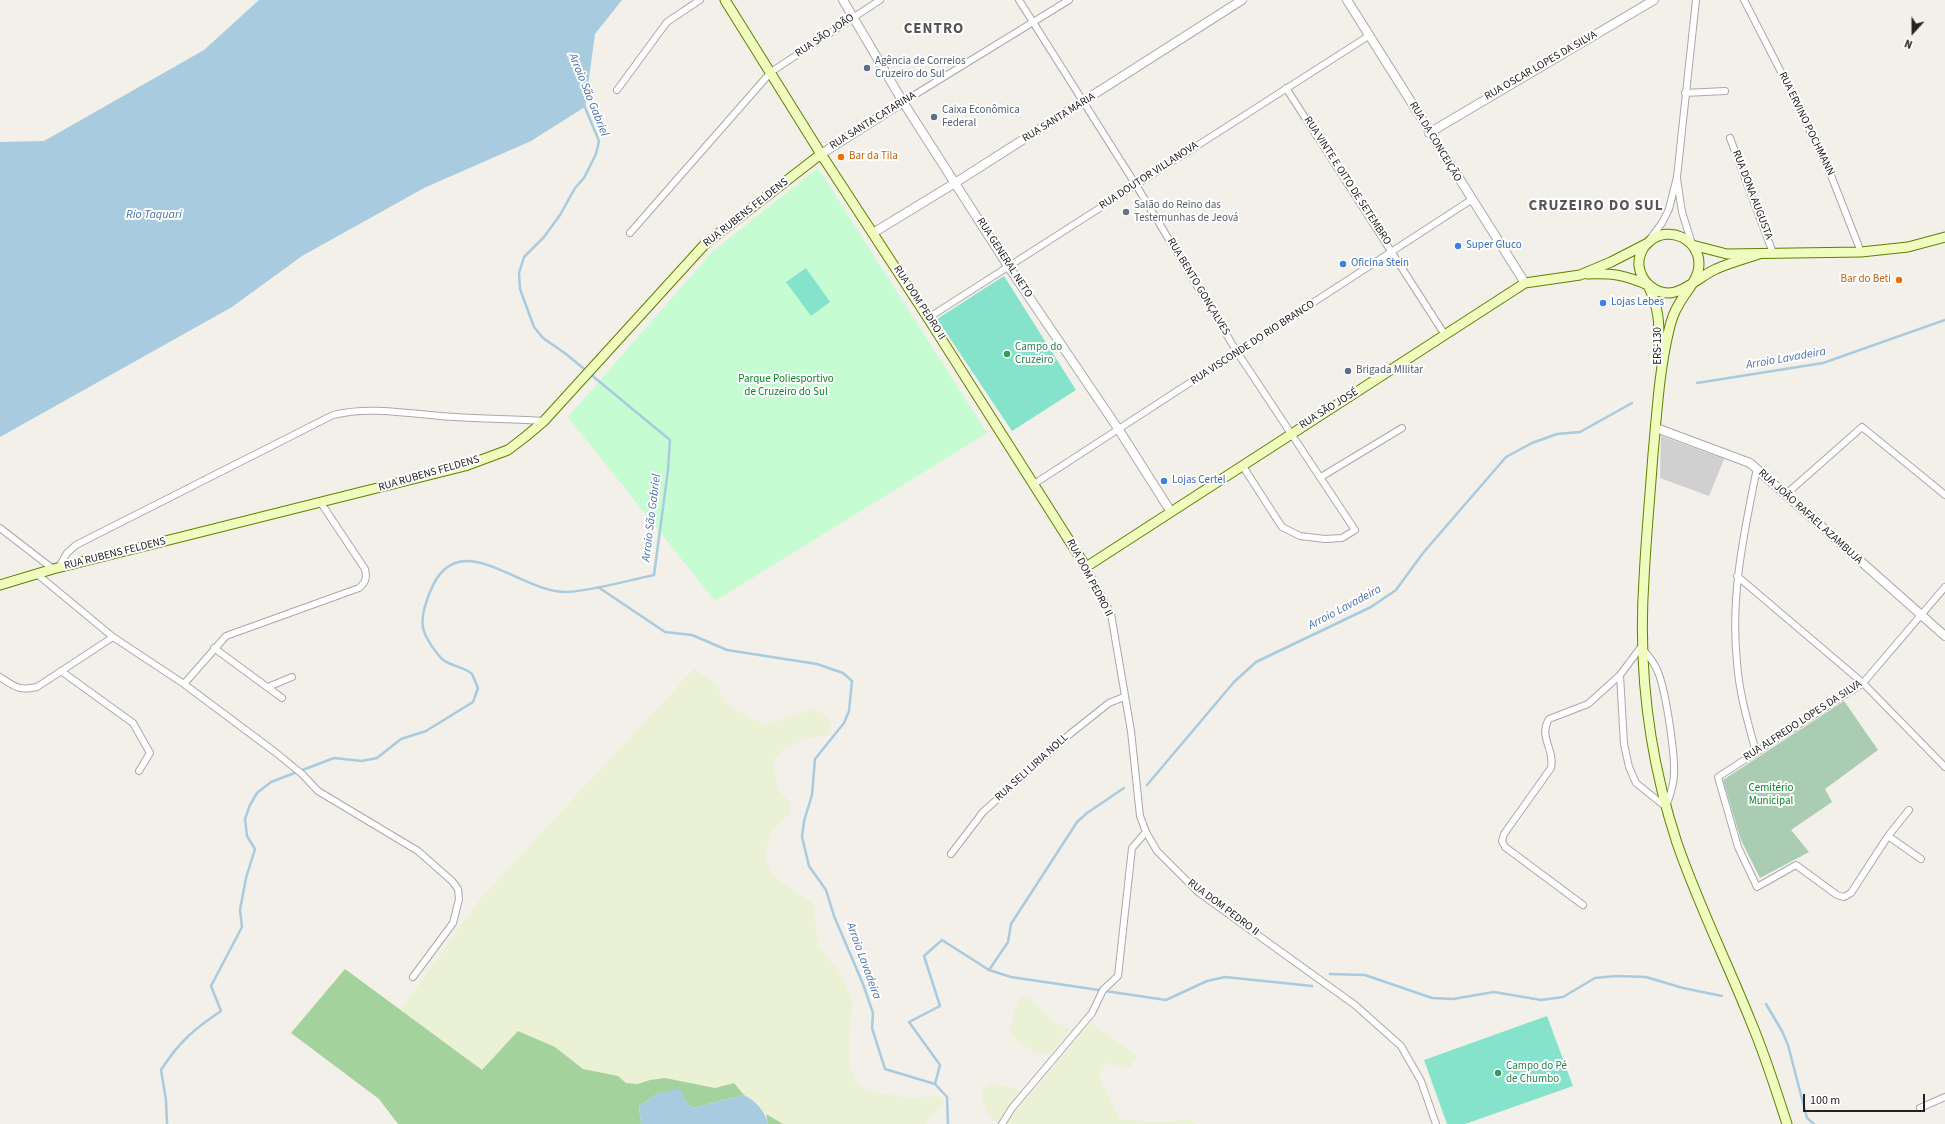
<!DOCTYPE html>
<meta charset="utf-8">
<style>
body{margin:0}
#map{position:relative;width:1945px;height:1124px;overflow:hidden;background:#f2f0e8;font-family:"Source Sans 3",sans-serif}
canvas{display:block}
.north{position:absolute;left:1893px;top:12px;width:40px;height:40px;-webkit-text-stroke:3px #fff;paint-order:stroke;rotate:201deg;font-size:11px;font-weight:700;line-height:16px;text-align:center;color:#222}
.north::after{content:'';display:block;margin:auto;width:14px;height:18px;background:#222;clip-path:polygon(50% 0,100% 100%,50% 72%,0 100%)}
.scale{position:absolute;left:1803px;top:1094px;width:122px;height:18px;box-sizing:border-box;border:2px solid #222;border-top:0;padding-left:5px;font-size:12px;line-height:14px;white-space:nowrap;color:#222;-webkit-text-stroke:3px #fff;paint-order:stroke}
</style>
<div id="map">
<canvas width="1945" height="1124"></canvas>
<div class="north">N</div>
<div class="scale">100 m</div>
</div>
<script>
const c = document.querySelector('canvas').getContext('2d');
c.lineJoin = 'round';
function fillPath(path, color) { c.fillStyle = color; c.fill(path, 'evenodd'); }
function trace(path, color, width, dash) { c.strokeStyle = color; c.lineWidth = width; c.lineCap = dash ? 'butt' : 'round'; c.setLineDash(dash || []); c.stroke(path); }
function label(font, color, halo, rows, align = 'center') {
  c.font = font + ' "Source Sans 3",sans-serif'; c.lineWidth = 4; c.setLineDash([]); c.textBaseline = 'middle'; c.strokeStyle = halo; c.fillStyle = color; for (const [text, x, y, turn = 0] of rows) {
    c.save(); c.translate(x, y); c.rotate((+turn || 0) * Math.PI / 180); c.textAlign = isNaN(turn) ? turn : align; if (halo) c.strokeText(text, 0, 0); c.fillText(text, 0, 0); c.restore();
  }
}
const religious = new Path2D(`
 M1661 436 1724 459 1709 496 1660 478Z`);
const farmland = new Path2D(`
 M694 669 716 684 726 704 764 725 815 708 832 722 828 735 807 738 782 750 772 762 779 791 790 802V813L770 833 765 859 774 877 812 903 819 947 839 971 853 1002 849 1034V1065L856 1084 869 1091 908 1098 936 1096 944 1100 936 1114 930 1116 926 1124H783L766 1114 751 1099 744 1095 734 1083 715 1088 665 1078 650 1080 638 1084 626 1083 618 1076 583 1069 555 1047 482 1070 401 1010 480 899Z
 M1022 996 1029 998 1053 1022 1071 1029 1050 1054H1037L1019 1042 1010 1031 1015 1010Z
 M1090 1023 1138 1056 1128 1069 1106 1062 1099 1077 1120 1119 1164 1123 1186 1119 1196 1124H1006Z
 M990 1083 1023 1090 998 1124 990 1117 983 1102V1089Z`);
const forest = new Path2D(`
 M345 969 482 1070 518 1031 555 1047 583 1069 618 1076 626 1083 638 1084 650 1080 665 1078 715 1088 734 1083 744 1095 693 1108 687 1104 680 1090 657 1094 639 1106 641 1124H398L379 1099 291 1033Z
 M766 1114 783 1124H768Z`);
const cemetery = new Path2D(`
 M1844 701 1878 750 1825 789 1832 802 1791 830 1809 852 1760 878 1741 840 1723 780Z`);
const park = new Path2D(`
 M818 168 987 433 715 601 568 417 713 251Z`);
const pitch = new Path2D(`
 M806 268 830 302 811 316 786 282Z
 M1004 276 1076 390 1012 431 937 319Z
 M1547 1016 1573 1086 1465 1124H1447L1424 1060Z`);
const water = new Path2D(`
 M259 0H622L595 34 585 107 531 141 424 188 302 256 232 307 0 437V142L44 141 204 50Z
 M673 1090H681L687 1104 693 1108 744 1095C756 1101 765 1111 768 1124H641L639 1106 657 1094Z`);
const stream = new Path2D(`
 M1697 383 1823 363 1945 320
 M598 587 665 632 692 635 727 650 817 664 843 673 852 681 849 711 844 723 815 759 812 795 804 821 802 837 809 866 826 890 834 916 863 984 873 1013 872 1028 885 1069 935 1084 940 1065 909 1022 940 1006 924 956 942 940 989 970 1011 977 1166 1000 1207 981 1225 977 1312 986
 M1147 785 1234 682 1256 662 1371 607 1396 590 1423 553 1506 457 1532 443 1557 434 1580 432 1632 403
 M989 970 1008 942 1011 924 1077 822 1087 813 1124 788
 M1330 974 1365 975 1432 998 1453 999 1494 992 1541 1000 1563 997 1595 978 1616 976 1646 977 1683 988 1722 996
 M1766 1004 1782 1031 1788 1045 1807 1118 1814 1124
 M935 1084 947 1097 948 1124
 M167 1124 166 1100 161 1070C179 1042 194 1029 221 1011L211 986 242 927 240 910 246 878 255 849 247 836 245 819 250 805 257 793 271 782 334 758 362 761 377 758 401 739 426 731 473 702 478 688C476 684 474 678 472 674 465 667 450 666 442 659 436 653 428 641 425 634 419 622 425 604 430 592 457 523 518 591 564 592 589 592 629 580 654 575L668 470 670 440 566 354 543 338 534 327 520 289 519 273 524 257 544 237 560 215 575 188 584 178 596 154 599 141 584 105`);
const minor = new Path2D(`
 M1019 0 1136 185 1237 352 1355 530 1342 538 1325 539 1300 536 1282 527 1242 465
 M1744 0 1797 103 1832 178 1861 252
 M1286 88 1445 335
 M617 90 667 22 700 0
 M1685 93 1725 91
 M903 102 1069 0
 M1730 138 1773 253
 M1677 179 1682 212 1692 244
 M630 233 771 72 880 0
 M1650 239 1662 223 1669 209 1677 177 1696 0
 M928 318 1370 35
 M1321 477 1402 428
 M1034 484 1471 200
 M1785 495 1862 427 1945 495
 M0 528 53 569
 M59 567 67 553 76 545 333 415C372 405 414 415 455 417 484 419 514 419 544 421
 M1086 567 1111 614 1131 731 1140 816 1146 832 1157 851 1198 892 1355 1005 1401 1046 1421 1081 1436 1124
 M37 574 113 637 184 684 275 752 302 774 318 791 418 851 452 881 458 889 459 899 453 923 413 977
 M1737 576 1863 683 1945 767
 M1641 647C1648 655 1655 663 1658 672 1666 692 1675 753 1674 774 1674 785 1670 796 1666 807L1636 783 1629 767 1624 744 1620 675Z
 M214 648 282 698
 M61 671 133 723 150 753 139 771
 M0 677C15 687 19 691 37 687L113 637
 M184 684 226 636 359 588C366 582 367 578 365 569L321 503
 M268 687 292 677
 M1756 752C1748 723 1739 693 1737 662 1730 596 1744 533 1757 468
 M1909 810 1888 836 1851 893 1844 897 1837 895 1796 865 1757 887 1738 847 1718 777 1863 683 1945 587
 M1888 836 1921 859
 M951 854 983 812 1070 734 1109 703 1124 697
 M1583 905 1505 847 1502 841 1504 834 1551 768C1555 749 1538 737 1549 719L1588 704 1620 675
 M1920 1108 1945 1097
 M1002 1124 1012 1108 1092 1013 1103 990 1118 976 1132 848 1146 832`);
const tertiary = new Path2D(`
 M843 0 903 102 1008 266 1119 430 1171 512
 M1347 0 1525 283
 M1429 133 1654 0
 M821 154 903 102
 M873 233 955 183 1242 0
 M1656 428 1750 463 1945 636`);
const secondary = new Path2D(`
 M725 0 821 154 928 318 1086 567 1525 283 1580 275 1611 262 1646 244
 M1692 245 1727 254 1861 252 1908 247 1945 237
 M1759 254C1744 259 1729 263 1716 269 1695 278 1674 306 1650 286 1644 281 1640 274 1639 266 1638 257 1642 247 1650 241 1669 225 1699 239 1699 264 1699 279 1686 291 1679 304 1674 312 1671 321 1669 330 1659 371 1657 413 1653 454 1650 496 1646 538 1644 579 1638 668 1649 758 1677 843 1698 904 1727 962 1751 1022 1765 1055 1776 1090 1787 1124
 M1587 274C1614 273 1624 275 1648 285 1661 313 1659 327 1659 357
 M0 585 53 569 465 466 508 450 525 437 544 421 706 243 821 154`);
const markers = [
 [867,68,4,"#5c6f8a"],
 [934,117,4,"#5c6f8a"],
 [841,157,4,"#e8710a"],
 [1126,212,4,"#6b7280"],
 [1458,246,4,"#3f7fe0"],
 [1343,264,4,"#3f7fe0"],
 [1899,280,4,"#e8710a"],
 [1603,303,4,"#3f7fe0"],
 [1007,354,4,"#2e9e5b"],
 [1348,371,4,"#5c6f8a"],
 [1164,481,4,"#3f7fe0"],
 [1498,1073,4,"#2e9e5b"]
];
const streetNames = [
 ["RUA SÃO JOÃO",825,36,-34],
 ["RUA OSCAR LOPES DA SILVA",1541,66,-30],
 ["RUA SANTA MARIA",1059,118,-32],
 ["RUA SANTA CATARINA",873,121,-32],
 ["RUA ERVINO POCHMANN",1806,124,64],
 ["RUA DA CONCEIÇÃO",1435,142,59],
 ["RUA DOUTOR VILLANOVA",1149,176,-33],
 ["RUA VINTE E OITO DE SETEMBRO",1347,181,57],
 ["RUA DONA AUGUSTA",1752,195,69],
 ["RUA RUBENS FELDENS",746,213,-38],
 ["RUA GENERAL NETO",1004,258,57],
 ["RUA BENTO GONÇALVES",1198,287,59],
 ["RUA DOM PEDRO II",919,303,57],
 ["RUA VISCONDE DO RIO BRANCO",1253,343,-33],
 ["ERS-130",1659,346,-90],
 ["RUA SÃO JOSÉ",1329,409,-32],
 ["RUA RUBENS FELDENS",429,474,-16],
 ["RUA JOÃO RAFAEL AZAMBUJA",1810,517,42],
 ["RUA RUBENS FELDENS",115,554,-14],
 ["RUA DOM PEDRO II",1089,578,62],
 ["RUA ALFREDO LOPES DA SILVA",1803,721,-33],
 ["RUA SELI LIRIA NOLL",1032,768,-42],
 ["RUA DOM PEDRO II",1223,908,37]
];
const serviceNames = [
 ["Agência de Correios",875,62],
 ["Cruzeiro do Sul",875,75],
 ["Caixa Econômica",942,111],
 ["Federal",942,124],
 ["Brigada MIlitar",1356,371]
];
const foodNames = [
 ["Bar da Tila",849,157],
 ["Bar do Beti",1891,280,"right"]
];
const worshipNames = [
 ["Salão do Reino das",1134,206],
 ["Testemunhas de Jeová",1134,219]
];
const shopNames = [
 ["Super Gluco",1466,246],
 ["Oficina Stein",1351,264],
 ["Lojas Lebes",1611,303],
 ["Lojas Certel",1172,481]
];
const leisureNames = [
 ["Campo do",1015,348],
 ["Cruzeiro",1015,361],
 ["Campo do Pé",1506,1067],
 ["de Chumbo",1506,1080]
];
const parkNames = [
 ["Parque Poliesportivo",786,380],
 ["de Cruzeiro do Sul",786,393],
 ["Cemitério",1771,789],
 ["Municipal",1771,802]
];
const waterNames = [
 ["Arroio São Gabriel",588,95,68],
 ["Rio Taquari",154,215],
 ["Arroio Lavadeira",1786,359,-10],
 ["Arroio São Gabriel",652,518,-83],
 ["Arroio Lavadeira",1345,608,-28],
 ["Arroio Lavadeira",863,961,70]
];
const districtNames = [
 ["CENTRO",934,30],
 ["CRUZEIRO DO SUL",1596,207]
];
fillPath(religious, '#d0d0d0');
fillPath(farmland, '#eaf1d4');
fillPath(forest, '#a4d29c');
fillPath(cemetery, '#a9ccb3');
fillPath(park, '#c6fcd2');
fillPath(pitch, '#85e3cc');
fillPath(water, '#a8cbe0');
trace(stream, '#a8cbe0', 2.5);
trace(minor, '#a9a9a9', 8);
trace(tertiary, '#a9a9a9', 10);
trace(secondary, '#608001', 11);
trace(minor, '#fff', 6);
trace(tertiary, '#fff', 8);
trace(secondary, '#effcbd', 9);
for (const [x, y, r, color] of markers) { const dot = new Path2D(); dot.arc(x, y, r, 0, 2 * Math.PI); c.fillStyle = color; c.fill(dot); trace(dot, '#fff', 1.5); }
label('11px', '#222', '#fff', streetNames);
label('11px', '#4e5e75', '#fff', serviceNames, 'left');
label('11px', '#c56008', '#fff', foodNames, 'left');
label('11px', '#5b616d', '#fff', worshipNames, 'left');
label('11px', '#366cbe', '#fff', shopNames, 'left');
label('11px', '#27864d', '#fff', leisureNames, 'left');
label('11px', '#088725', '#fff', parkNames);
label('italic 12px', '#4970b6', '#fff', waterNames);
c.letterSpacing = '1px';
label('bold 15px', '#555', '#fff', districtNames);
c.letterSpacing = '0px';
</script>
